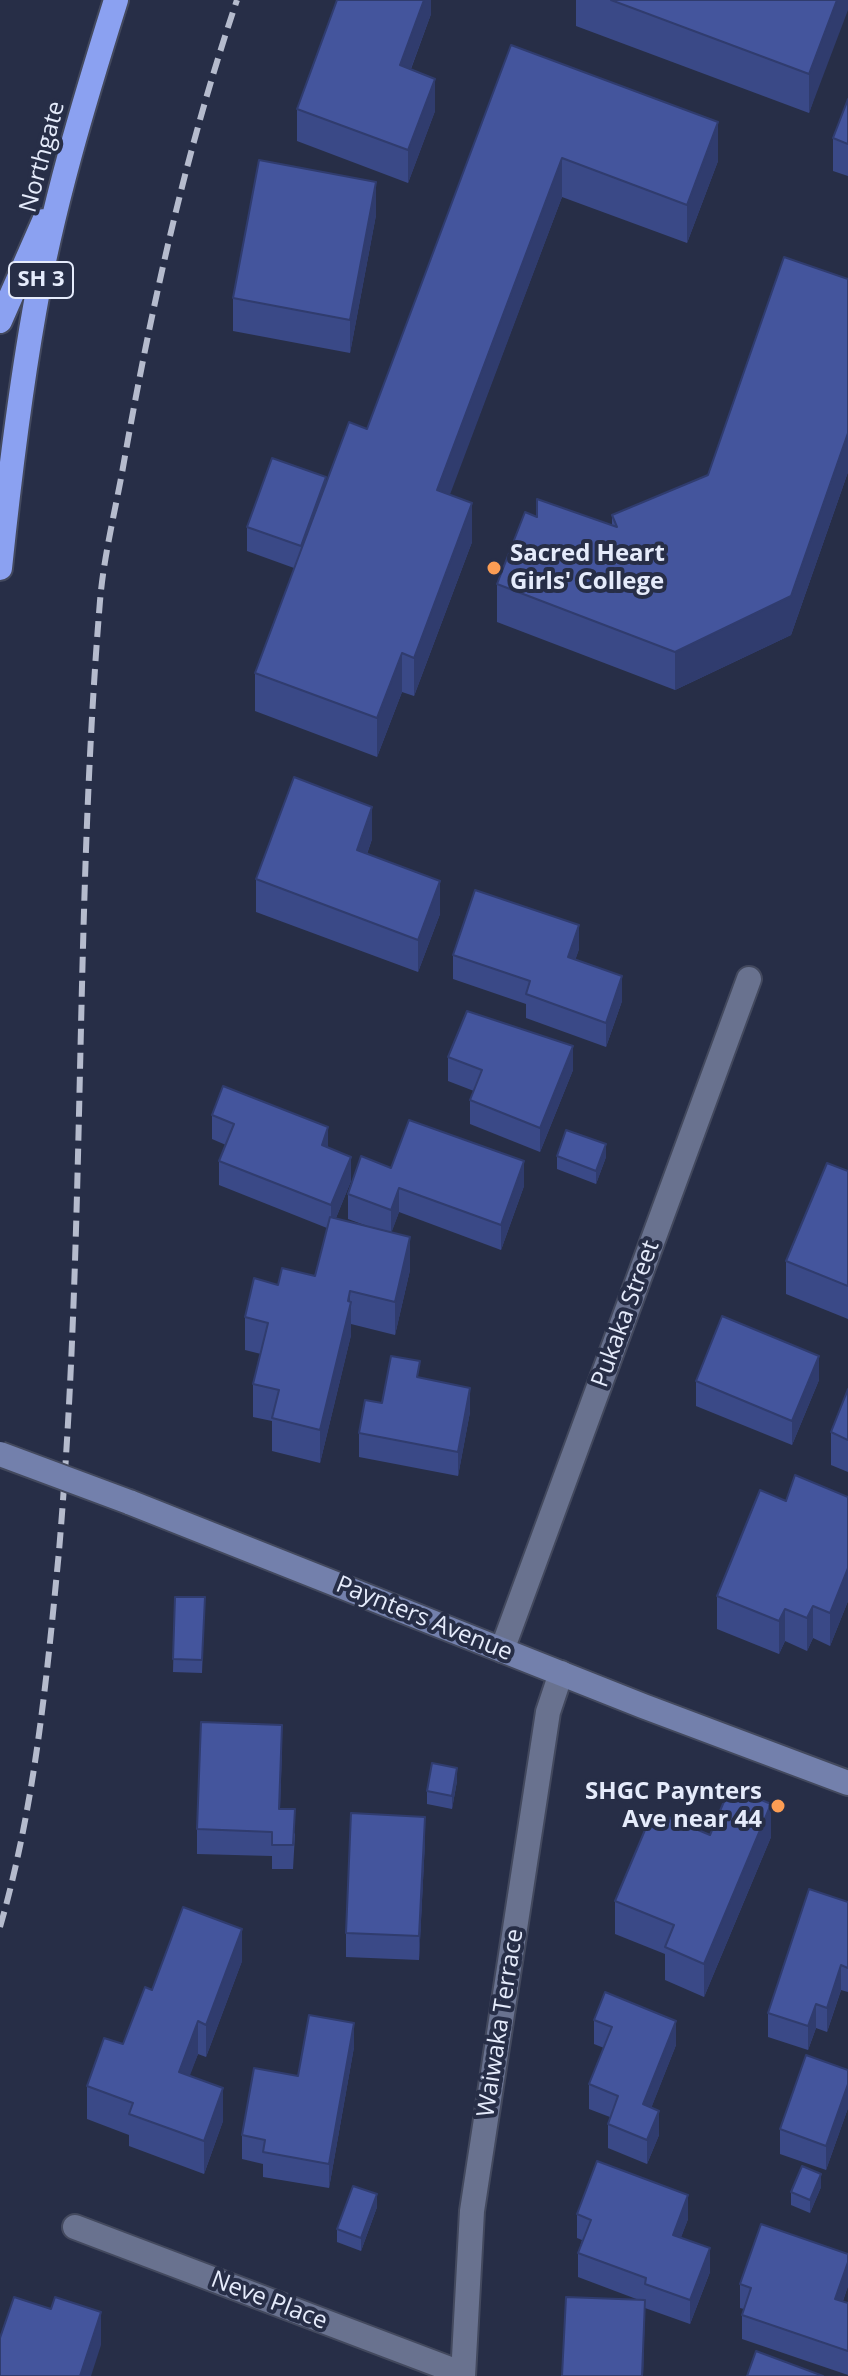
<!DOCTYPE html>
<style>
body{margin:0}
canvas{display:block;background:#272e47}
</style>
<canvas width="848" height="2376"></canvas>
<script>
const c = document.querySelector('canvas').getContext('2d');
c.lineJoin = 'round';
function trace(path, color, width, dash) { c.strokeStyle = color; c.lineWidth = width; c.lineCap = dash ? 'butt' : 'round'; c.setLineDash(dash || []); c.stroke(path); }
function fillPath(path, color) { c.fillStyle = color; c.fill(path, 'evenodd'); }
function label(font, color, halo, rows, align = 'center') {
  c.font = font + ' "Open Sans",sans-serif'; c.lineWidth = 8; c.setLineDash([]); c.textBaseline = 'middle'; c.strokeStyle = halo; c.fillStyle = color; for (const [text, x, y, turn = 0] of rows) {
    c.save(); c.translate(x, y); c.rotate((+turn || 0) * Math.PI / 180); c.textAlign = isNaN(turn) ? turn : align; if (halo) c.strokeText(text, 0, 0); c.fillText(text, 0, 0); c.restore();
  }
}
const street = new Path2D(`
 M502 1650 749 979
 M75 2227 463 2374
 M463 2376 472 2211 548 1712 561 1673`);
const secondary = new Path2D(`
 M129 1502 643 1706 848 1783`);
const highway = new Path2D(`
 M0 321 44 221
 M0 568C9 482 19 398 34 313 52 208 84 102 116 0`);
const rail = new Path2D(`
 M0 1927C35 1806 47 1676 59 1551 86 1235 74 917 100 601 104 553 117 504 125 456 152 304 187 147 237 0`);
const secondaryBridge = new Path2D(`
 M0 1454 129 1502`);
const wall = new Path2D(`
 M431 0V14L411 69 435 111 408 183 297 141V109Z
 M576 0H848L809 113 576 26Z
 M511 45 718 161 687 243 562 197 449 495 472 542 414 696 402 692 377 757 255 711V673L294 568 247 551V527L326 483 367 429Z
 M848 99V176L833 171V138Z
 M376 215 350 353 233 331V298Z
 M848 279V472L791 635 675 690 497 622V584L537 517 612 525V515L708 475Z
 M372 839 367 854 440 914 418 972 256 912V879Z
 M579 949 575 960 622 1001 606 1047 526 1018V1004L453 979V955Z
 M448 1057 573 1070 540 1152 470 1124V1100L474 1091 448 1081Z
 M212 1115 328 1147 351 1181 336 1218 373 1228 348 1219V1194L391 1168 524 1186 501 1250 399 1212 391 1233 410 1270 395 1335 351 1324V1335L320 1463 272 1451V1421L253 1417V1384L261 1354 245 1350V1317L278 1285 315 1276 327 1228 219 1185V1161L226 1145 212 1139Z
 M557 1156 606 1157 596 1184 557 1169Z
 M848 1171V1319L786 1294V1261Z
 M420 1378 470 1412 458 1476 359 1457V1433L382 1403Z
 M819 1380 792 1445 696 1406V1381Z
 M848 1389V1472L831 1465V1432Z
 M848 1497V1601L830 1646 813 1638 807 1651 785 1641 779 1654 717 1629V1596L786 1501Z
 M175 1597H205L202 1673 173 1672Z
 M282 1749 280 1809 295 1834 293 1869H272V1856L197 1854V1829Z
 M457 1781 452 1809 427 1804V1791Z
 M710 1835 771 1837 704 1997 665 1980V1954L615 1934V1901Z
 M425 1841 419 1960 346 1957V1933Z
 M848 1902V1992L841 1990 827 2032 816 2028 808 2050 768 2037V2013Z
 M242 1961 206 2057 198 2054 189 2076 223 2121 204 2174 129 2146V2135L87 2119V2086L123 2044 152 1990Z
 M594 2020 676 2045 651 2108 659 2135 647 2164 608 2148V2124L610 2117 589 2109V2084L604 2048 594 2044Z
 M354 2047 329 2188 263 2177V2164L242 2159V2135L298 2076Z
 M848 2070V2108L826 2170 780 2154V2129Z
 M821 2187 810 2213 791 2205V2192Z
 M377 2207 361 2251 337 2242V2229Z
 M577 2214 688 2219 681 2237 710 2272 690 2324 645 2308 643 2376H562L639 2300 578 2277V2253L582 2240 577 2238Z
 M848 2254V2286L843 2301 848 2303V2375L742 2339V2315L744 2309 740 2308V2284Z`);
const shadedWall = new Path2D(`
 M424 0H431V14L400 98V65Z
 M837 0H848V10L809 113V74Z
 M435 79V111L408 183V150Z
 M718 122V161L687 243V205Z
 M562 158V197L437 529V490Z
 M376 182V215L350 353V320Z
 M848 433V472L791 635 675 690V652Z
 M326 477V501L301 570V546Z
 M472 503V542L414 696V658Z
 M402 653V692L377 757V718Z
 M372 807V839L357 883V850Z
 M440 881V914L418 972V940Z
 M579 925V949L568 982V957Z
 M622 976V1001L606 1047V1023Z
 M573 1046V1070L540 1152V1128Z
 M328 1127V1152L322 1145Z
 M606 1144V1157L596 1184V1171Z
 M351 1157V1181L331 1230V1205Z
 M524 1161V1186L501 1250V1225Z
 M399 1188V1212L391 1234V1210Z
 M410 1237V1270L395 1335V1302Z
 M350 1291V1308L351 1302V1335L320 1463V1430Z
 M819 1356V1380L792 1445V1421Z
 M470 1388V1412L458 1476V1452Z
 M848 1568V1601L830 1646V1613Z
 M813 1606V1638L807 1651V1618Z
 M785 1609V1641L779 1654V1621Z
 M457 1768V1781L452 1809V1796Z
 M771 1804V1837L704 1997V1964Z
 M425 1817V1841L419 1960V1936Z
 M242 1929V1961L206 2057V2025Z
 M841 1965V1990L827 2032V2008Z
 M816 2004V2028L808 2050V2026Z
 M198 2021V2054L179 2105V2072Z
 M676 2021V2045L643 2129V2104Z
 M354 2023V2047L329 2188V2164Z
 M848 2084V2108L826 2170V2146Z
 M223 2088V2121L204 2174V2141Z
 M659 2111V2135L647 2164V2140Z
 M821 2174V2187L810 2213V2200Z
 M377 2194V2207L361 2251V2238Z
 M688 2195V2219L673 2259V2235Z
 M710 2248V2272L690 2324V2300Z
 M848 2262V2286L835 2323V2299Z
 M645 2300 643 2376H642Z
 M101 2312V2345L91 2376H80Z`);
const building = new Path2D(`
 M337 0H424L400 65 435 79 408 150 297 109Z
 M611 0H837L809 74Z
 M511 45 718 122 687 205 562 158 437 490 472 503 414 658 402 653 377 718 255 673 349 422 367 429Z
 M848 99V144L833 138Z
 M259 160 376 182 350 320 233 298Z
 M784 257 848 279V433L791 596 675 652 497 584 525 512 537 517V499L617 527 612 515 708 475Z
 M272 458 326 477 301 546 247 527Z
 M294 777 372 807 357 850 440 881 418 940 256 879Z
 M475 890 579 925 568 957 622 976 606 1023 526 994 530 981 453 955Z
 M467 1011 573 1046 540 1128 470 1100 482 1070 448 1057Z
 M223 1086 328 1127 322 1145 351 1157 331 1205 219 1161 234 1124 212 1115Z
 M409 1120 524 1161 501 1225 399 1188 391 1210 348 1194 361 1156 391 1168Z
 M566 1130 606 1144 596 1171 557 1156Z
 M827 1163 848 1171V1286L786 1261Z
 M330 1217 410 1237 395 1302 350 1291 348 1301 351 1302 320 1430 272 1418 279 1390 253 1384 268 1323 245 1317 254 1278 278 1285 282 1268 315 1276Z
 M722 1316 819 1356 792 1421 696 1381Z
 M391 1356 420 1361 417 1377 470 1388 458 1452 359 1433 365 1400 382 1403Z
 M848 1389V1440L831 1432Z
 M795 1475 848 1497V1568L830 1613 813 1606 807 1618 785 1609 779 1621 717 1596 760 1490 786 1501Z
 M175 1597H205L202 1660 173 1659Z
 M201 1722 282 1725 279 1809H295L293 1845H272V1832L197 1829Z
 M432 1763 457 1768 452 1796 427 1791Z
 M730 1787 771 1804 704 1964 665 1947 674 1925 615 1901 653 1811 710 1835Z
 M351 1813 425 1817 419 1936 346 1933Z
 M809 1889 848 1902V1968L841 1965 827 2008 816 2004 808 2026 768 2013Z
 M183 1907 242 1929 206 2025 198 2021 179 2072 223 2088 204 2141 129 2114 133 2103 87 2086 104 2038 123 2044 145 1987 152 1990Z
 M605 1992 676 2021 643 2104 659 2111 647 2140 608 2124 618 2096 589 2084 612 2027 594 2020Z
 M309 2015 354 2023 329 2164 263 2152 265 2140 242 2135 254 2068 298 2076Z
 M806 2055 848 2070V2084L826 2146 780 2129Z
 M597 2161 688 2195 673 2235 710 2248 690 2300 645 2284 646 2278 578 2253 591 2220 577 2214Z
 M802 2166 821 2174 810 2200 791 2192Z
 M353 2186 377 2194 361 2238 337 2229Z
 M761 2224 848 2254V2262L835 2299 848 2303V2351L742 2315 751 2288 740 2284Z
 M14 2297 51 2309 55 2297 101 2312 80 2376H0V2338Z
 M566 2297 645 2300 642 2376H562Z
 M756 2351 823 2376H747Z`);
const markers = [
 [494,568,8,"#fc9d54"],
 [778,1806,8,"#fc9d54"]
];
const shields = [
 [41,280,64]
];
const shieldNames = [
 ["SH 3",41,280]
];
const streetNames = [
 ["Northgate",43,157,-75],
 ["Pukaka Street",626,1314,-70],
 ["Paynters Avenue",424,1619,22],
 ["Waiwaka Terrace",501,2023,-81],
 ["Neve Place",269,2301,21]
];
const poiNames = [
 ["Sacred Heart",510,554],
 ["Girls' College",510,582],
 ["SHGC Paynters",762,1792,"right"],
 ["Ave near 44",762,1820,"right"]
];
trace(street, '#43495e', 28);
trace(secondary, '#43495e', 28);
trace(highway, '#43495e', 28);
trace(street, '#69728f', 24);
trace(secondary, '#7380ac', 24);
trace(highway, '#8ba1f1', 24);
trace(rail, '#b5bbcd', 6, [16, 8]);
trace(secondaryBridge, '#43495e', 28, []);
trace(secondaryBridge, '#7380ac', 24);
fillPath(wall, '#3a4987');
fillPath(shadedWall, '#303c6e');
fillPath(building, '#44559d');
trace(building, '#303c6e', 2);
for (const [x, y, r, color] of markers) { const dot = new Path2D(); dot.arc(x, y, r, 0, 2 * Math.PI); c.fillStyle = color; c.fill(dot); trace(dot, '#272e47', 3); }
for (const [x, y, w] of shields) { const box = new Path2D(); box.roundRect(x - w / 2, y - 18, w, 36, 6); c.fillStyle = '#272e47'; c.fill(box); trace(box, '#e5ebfb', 2); }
label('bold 22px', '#e5ebfb', null, shieldNames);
label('24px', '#e5ebfb', '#272e47', streetNames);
label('bold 24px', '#e5ebfb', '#272e47', poiNames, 'left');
</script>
